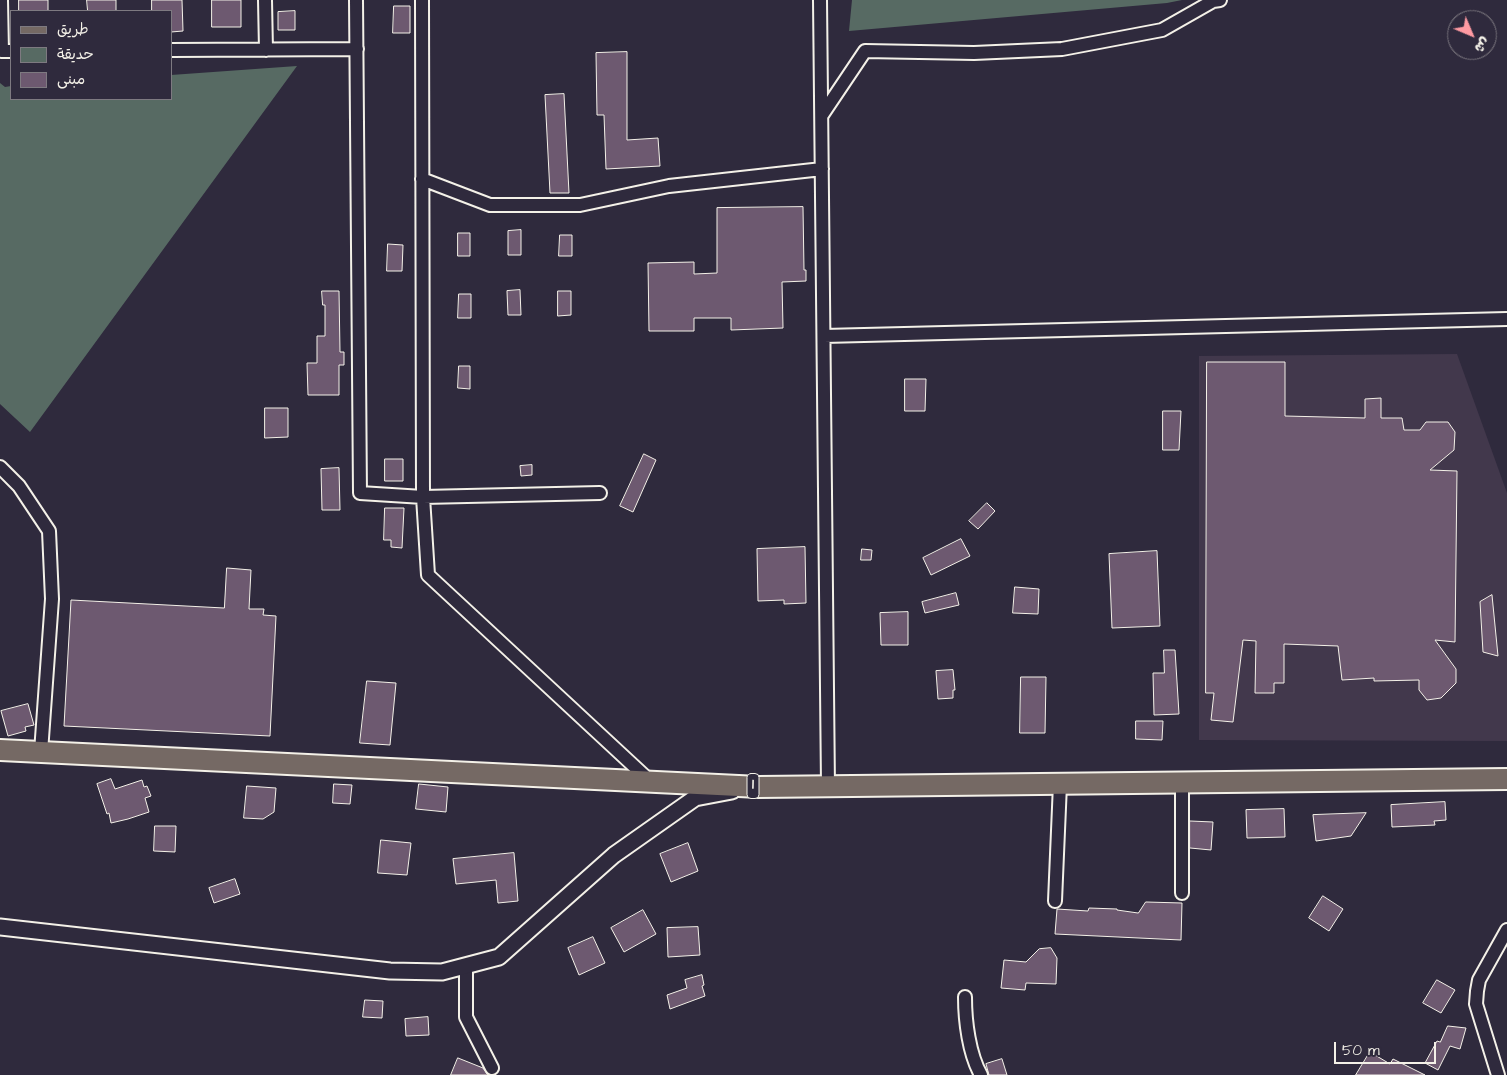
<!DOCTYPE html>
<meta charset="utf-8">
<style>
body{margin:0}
#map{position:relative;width:1507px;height:1075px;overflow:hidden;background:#2f2a3d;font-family:"Architects Daughter","Playpen Sans Arabic",sans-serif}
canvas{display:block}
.legend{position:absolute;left:10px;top:10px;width:162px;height:90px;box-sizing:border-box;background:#2f2a3d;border:1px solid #7e7a81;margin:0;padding:6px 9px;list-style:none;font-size:15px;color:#f4f1e8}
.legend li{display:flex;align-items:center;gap:10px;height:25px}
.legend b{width:25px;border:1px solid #7e7a81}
.north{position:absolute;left:1447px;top:10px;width:50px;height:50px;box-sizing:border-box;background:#2f2a3d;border:1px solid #7e7a81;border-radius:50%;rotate:135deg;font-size:14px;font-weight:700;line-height:20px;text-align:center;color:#f4f1e8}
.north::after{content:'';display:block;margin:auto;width:18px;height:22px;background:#ff9aa2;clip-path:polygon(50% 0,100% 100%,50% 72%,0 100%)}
.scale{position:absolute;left:1334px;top:1042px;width:102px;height:22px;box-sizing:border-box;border:2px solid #f4f1e8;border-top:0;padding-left:6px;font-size:15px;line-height:18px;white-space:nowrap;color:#f4f1e8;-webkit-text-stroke:4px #2f2a3d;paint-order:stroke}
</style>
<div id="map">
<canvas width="1507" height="1075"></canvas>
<ul class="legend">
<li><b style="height:6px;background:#756964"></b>طريق</li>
<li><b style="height:14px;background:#576a63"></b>حديقة</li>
<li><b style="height:14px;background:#6d5970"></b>مبنى</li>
</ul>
<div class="north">ش</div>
<div class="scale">50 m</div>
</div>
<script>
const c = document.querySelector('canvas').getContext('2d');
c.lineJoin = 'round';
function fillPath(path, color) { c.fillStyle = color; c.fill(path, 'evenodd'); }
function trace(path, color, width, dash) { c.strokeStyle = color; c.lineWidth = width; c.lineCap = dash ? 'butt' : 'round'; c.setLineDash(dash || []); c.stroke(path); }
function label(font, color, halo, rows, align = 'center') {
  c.font = font + ' "Architects Daughter",sans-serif'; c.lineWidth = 4.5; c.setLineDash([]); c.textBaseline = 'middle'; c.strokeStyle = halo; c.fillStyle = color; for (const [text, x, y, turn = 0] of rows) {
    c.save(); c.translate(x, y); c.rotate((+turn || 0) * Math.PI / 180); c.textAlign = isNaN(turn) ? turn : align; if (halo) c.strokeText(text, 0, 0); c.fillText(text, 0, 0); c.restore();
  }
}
const built = new Path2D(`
 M1457 354 1507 493V741L1199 740V356Z`);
const green = new Path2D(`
 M852 0H1182L1167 3 849 31Z
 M297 66 30 432 0 404V83L5 87 11 86V99H171V75Z`);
const building = new Path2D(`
 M19 0H48V11H19Z
 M87 0H116V11H88Z
 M152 0H182L183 31 171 32V11H152Z
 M212 0H241V27H212Z
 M394 6H410V33H393Z
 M295 11V30H278V12Z
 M627 52V140L658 138 660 166 606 169 604 115H597L596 53Z
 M564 94 569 193H550L545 95Z
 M803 207 804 270H806V281L782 282 783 328 731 330V318H694V331H649L648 263 694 262V274L717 273V208Z
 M521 230V255H508V231Z
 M458 233H470V256H458Z
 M560 235H572V256H559Z
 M388 244 403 245 402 271H387Z
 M520 290 521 315H508L507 291Z
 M322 291H339L340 352H344V365H339V395H308L307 363H317V336H325V305H323Z
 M558 291H571V315L558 316Z
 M459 294H471V318H458Z
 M1207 362H1285V416L1365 418V399L1381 398V418H1402L1404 430H1420L1426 422H1448L1455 432 1454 450 1430 470 1457 471 1455 642 1435 640 1456 669V683L1441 698 1427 700 1419 690V680L1374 681V678L1342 680 1338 646 1284 644V683H1274V693H1255L1256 641 1243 640 1233 722 1211 720 1214 693H1206Z
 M459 366H470V389L458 388Z
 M905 379H926L925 411H905Z
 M265 408H288V437L265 438Z
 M1163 411H1181L1179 450H1163Z
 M644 454 656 460 633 512 620 506Z
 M385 459H403V481H385Z
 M532 465V475L521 476 520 466Z
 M339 468 340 510H322L321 469Z
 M987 503 995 511 978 529 969 521Z
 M385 508H404L402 548 391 547V540H384Z
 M961 539 970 556 931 575 923 558Z
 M805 547 806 603 784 604V600L758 601 757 549Z
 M862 549 872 550 871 560H861Z
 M1157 551 1160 626 1112 628 1109 554Z
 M227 568 251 570 249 609H264L263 615 276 616 270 736 64 726 71 600 224 608Z
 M1015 587 1039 589 1038 614 1013 613Z
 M956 593 959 605 925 613 922 602Z
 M1492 595 1498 656 1483 652 1480 602Z
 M908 612V645H881L880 613Z
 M1164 650H1175L1179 714 1154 715 1153 673H1164Z
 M953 670 955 690H953V698L938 699 936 671Z
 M1021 677H1046L1045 733H1020Z
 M367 681 396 683 390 745 360 743Z
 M28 704 34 725 25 727 26 731 8 736 1 711Z
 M1136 721H1163L1162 740 1136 739Z
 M111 779 115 789 142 780 144 787 147 786 151 796 145 798 149 812 128 819 111 823 109 813 107 814 97 784Z
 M334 784 352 785 350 804 333 803Z
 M419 784 448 787 446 812 416 809Z
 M247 786 276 788 274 812 263 819 244 818Z
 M1445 802 1446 820 1434 821 1435 825 1392 827 1391 805Z
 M1284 809 1285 837 1247 838 1246 810Z
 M1366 813 1351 836 1316 841 1313 815Z
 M1190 821 1213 822 1211 850 1190 848Z
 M155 826H176L175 852 154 851Z
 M381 840 411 843 407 875 378 873Z
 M688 843 698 871 671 882 660 854Z
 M514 853 518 901 498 903 496 880 456 884 453 859Z
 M235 879 240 894 214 903 209 888Z
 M1323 896 1343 909 1329 931 1309 918Z
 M1146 902 1182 903 1181 940 1055 934 1057 909 1088 911 1089 908 1117 909V910L1138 913Z
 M643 910 656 934 624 952 611 928Z
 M698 927 700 955 668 957 667 928Z
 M593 937 605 963 579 975 568 948Z
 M1051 948 1057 958 1056 984 1026 983 1025 990 1001 988 1004 960 1026 962 1039 949Z
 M702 975 704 985 702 986 705 996 670 1009 667 995 687 988 685 980Z
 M1437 980 1455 990 1441 1013 1423 1003Z
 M365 1000 383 1001 382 1018 363 1017Z
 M428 1017 429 1035 406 1036 405 1019Z
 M1448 1026 1466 1028 1460 1049 1450 1046 1438 1070 1425 1063 1437 1041 1440 1042Z
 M1370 1052 1390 1064 1393 1059 1425 1075H1356Z
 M458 1058 483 1068 488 1075H451Z
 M1002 1059 1007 1075H989L986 1064Z`);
const minor = new Path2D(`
 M1 0 2 51H11
 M265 0 266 50
 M356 0 360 493 423 497 428 575 650 781
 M422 0 423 497 600 493
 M820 0 828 786
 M171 50 357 49
 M822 115 865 51 974 53 1062 49 1162 30 1213 1 1220 0
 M422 179 490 205H580L669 186 822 169
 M824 336 1507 319
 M0 467 19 486 49 531 52 599 41 752
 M1182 782V893
 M1055 901 1060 784
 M466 966V1017L492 1068
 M965 997C965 1021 969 1054 981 1075
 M1498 1075 1476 1004 1477 991 1479 980 1507 930`);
const tertiary = new Path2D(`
 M0 927 390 971 442 972 499 957 614 855 695 798 732 791`);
const primary = new Path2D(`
 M0 750 759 787 1507 779`);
const shields = [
 [753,786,12]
];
const shieldNames = [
 ["1",753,786]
];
fillPath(built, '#42384c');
fillPath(green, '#576a63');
fillPath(building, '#6d5970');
trace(building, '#f4f1e8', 1);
trace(minor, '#f4f1e8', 16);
trace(tertiary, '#f4f1e8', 19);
trace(primary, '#f4f1e8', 24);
trace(minor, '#2f2a3d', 12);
trace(tertiary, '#2f2a3d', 15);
trace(primary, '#756964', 20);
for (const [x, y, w] of shields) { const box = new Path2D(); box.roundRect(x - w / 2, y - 12.5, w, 25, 4); c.fillStyle = '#2f2a3d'; c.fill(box); trace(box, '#f4f1e8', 1); }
label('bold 15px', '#f4f1e8', null, shieldNames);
</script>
